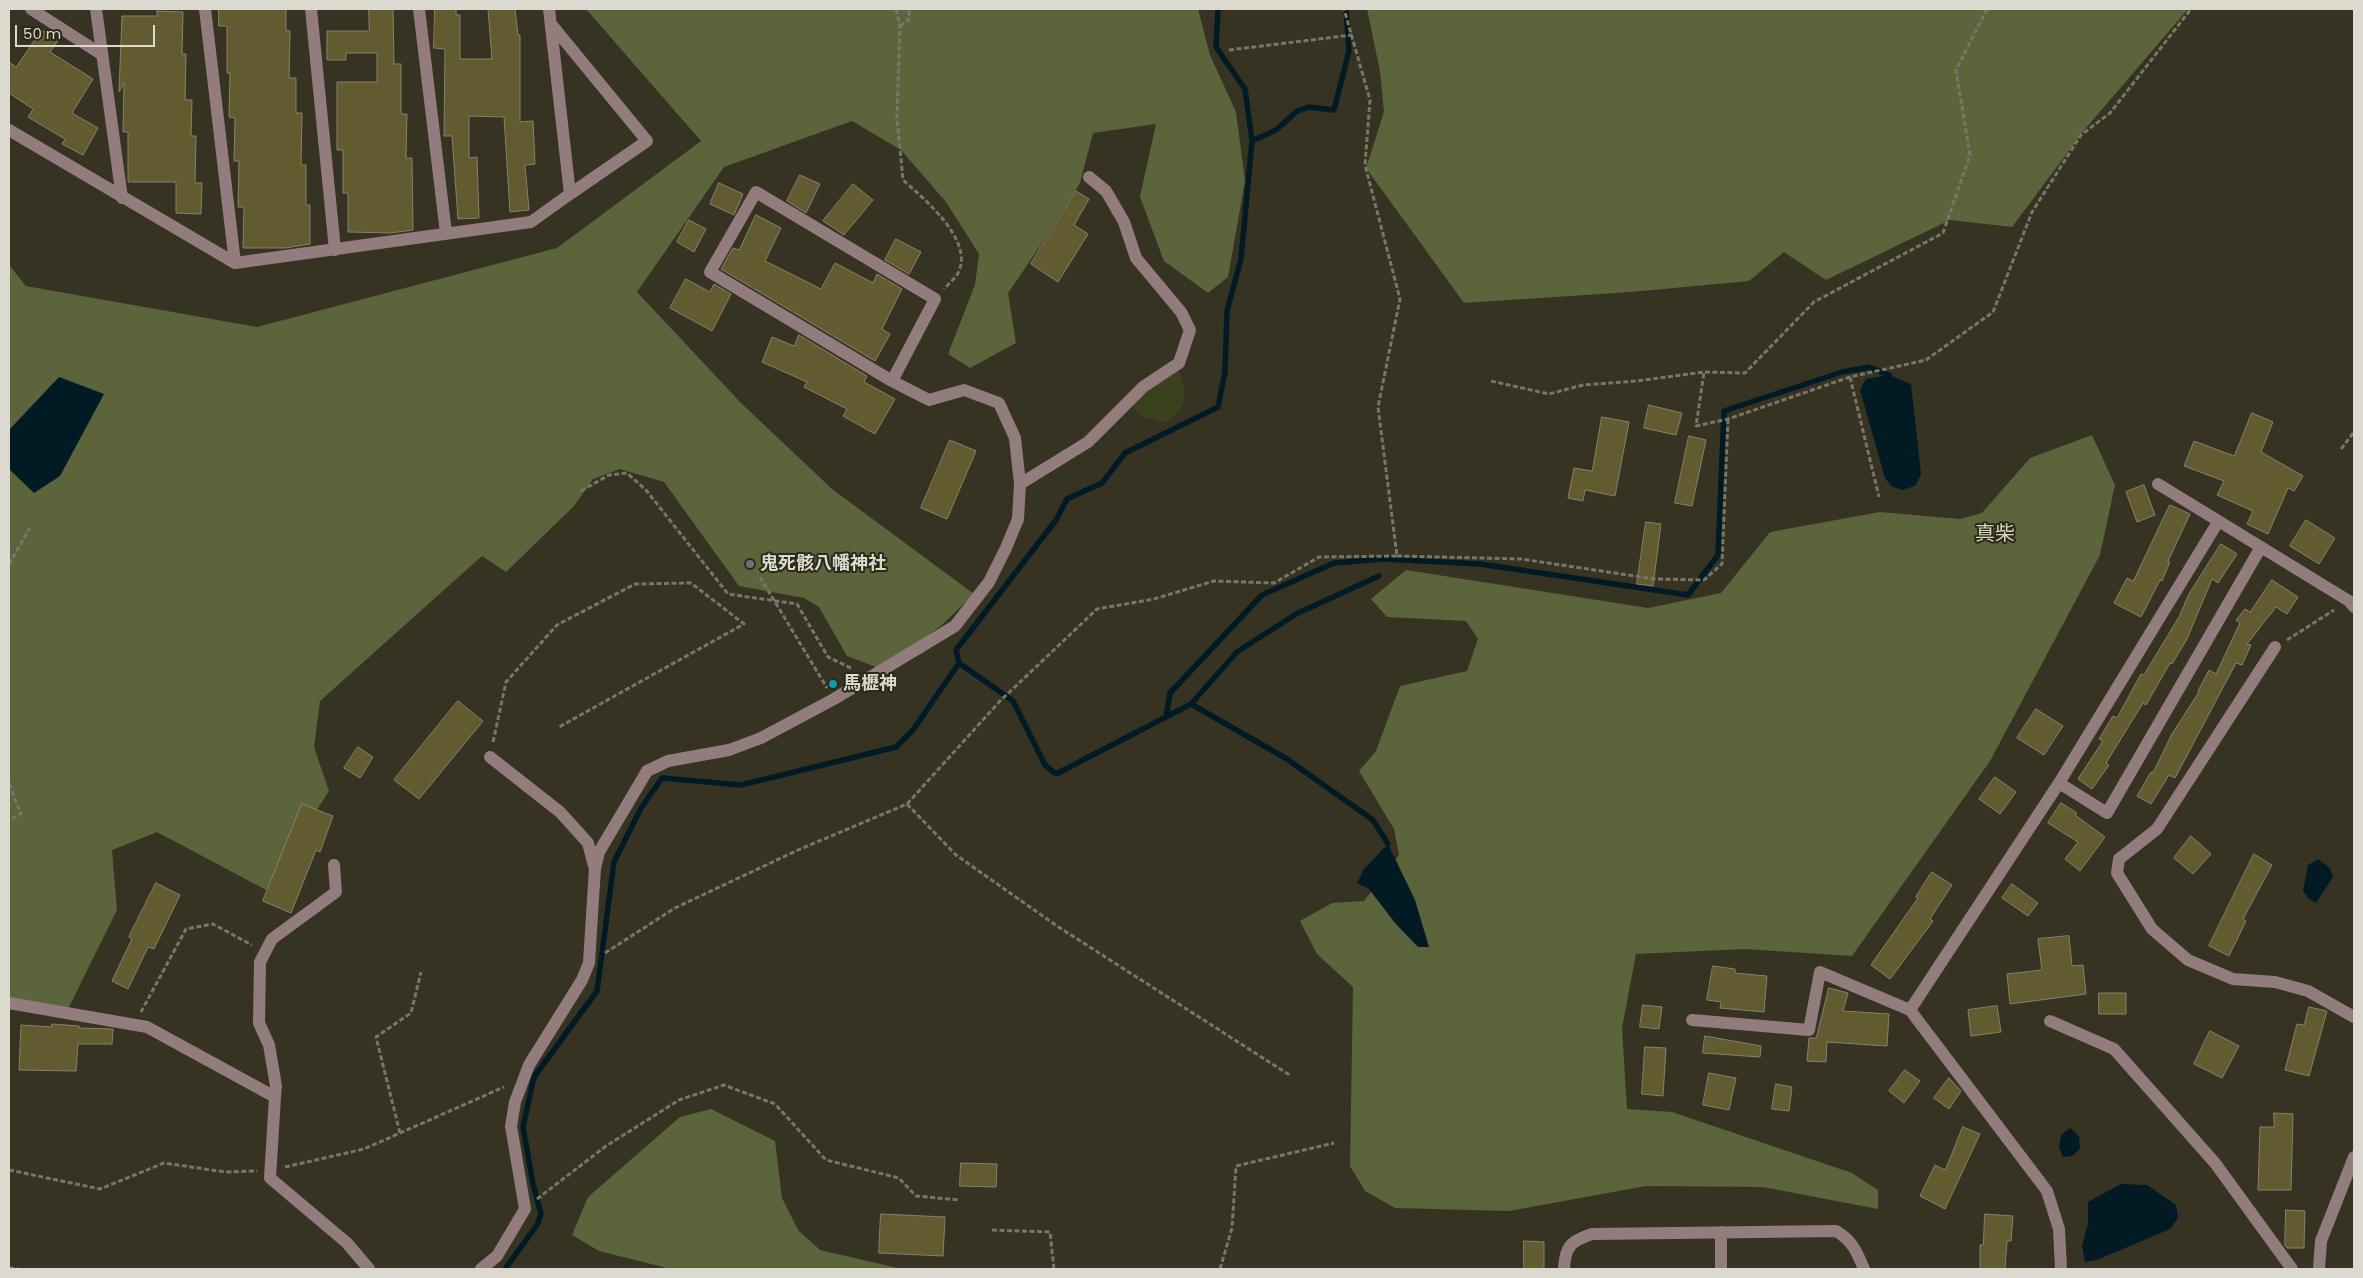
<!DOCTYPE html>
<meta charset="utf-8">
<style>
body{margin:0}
#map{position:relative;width:2363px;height:1278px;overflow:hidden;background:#363323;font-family:Poppins,sans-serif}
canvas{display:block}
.frame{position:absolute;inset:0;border:10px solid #dcdad0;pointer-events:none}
.scale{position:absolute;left:15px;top:25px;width:140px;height:22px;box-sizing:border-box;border:2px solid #dcdad0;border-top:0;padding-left:6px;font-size:15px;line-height:18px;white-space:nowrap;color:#dcdad0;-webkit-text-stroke:4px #2c2919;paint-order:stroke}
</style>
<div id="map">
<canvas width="2363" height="1278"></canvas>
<div class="frame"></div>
<div class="scale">50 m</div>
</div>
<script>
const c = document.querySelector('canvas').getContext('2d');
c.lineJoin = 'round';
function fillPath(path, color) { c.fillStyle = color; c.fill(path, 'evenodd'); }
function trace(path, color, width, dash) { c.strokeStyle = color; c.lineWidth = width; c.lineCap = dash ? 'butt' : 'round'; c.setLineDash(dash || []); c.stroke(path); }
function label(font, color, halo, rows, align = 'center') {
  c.font = font + ' Poppins,"Noto Sans JP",sans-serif'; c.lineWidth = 4; c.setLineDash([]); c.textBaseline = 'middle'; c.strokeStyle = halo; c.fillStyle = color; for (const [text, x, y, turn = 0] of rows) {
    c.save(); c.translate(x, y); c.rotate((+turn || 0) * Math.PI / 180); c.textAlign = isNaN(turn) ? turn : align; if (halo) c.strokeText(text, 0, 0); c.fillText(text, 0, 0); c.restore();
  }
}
const green = new Path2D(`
 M1176 365C1187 390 1191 406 1165 422L1145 418 1131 405Z`);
const forest = new Path2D(`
 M586 9H1198L1210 55 1236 112 1245 181 1228 277 1208 293 1164 261 1140 197 1156 124 1093 133 1080 183 1043 242 1008 293 1016 343 970 368 948 354 975 285 979 254 946 202 901 150 852 121 724 167 637 292 741 403 832 489 974 594 942 625 881 669 847 656 819 607 804 598 739 586 664 482 620 469 593 479 574 506 506 572 482 556 320 701 314 747 329 791 266 890 157 832 112 850 117 910 67 1011 9 997V265L26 286 257 327 557 248 701 141Z
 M1367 9H2188L2086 128 2012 227 1950 220 1826 280 1784 252 1749 281 1631 292 1464 303 1366 168 1384 112 1380 71Z
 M2092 435 2115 485 2100 555 1990 761 1852 956 1745 949 1636 954 1622 1028 1627 1109 1672 1112 1852 1173 1878 1190V1209L1763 1187 1646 1186 1509 1211 1395 1208 1365 1191 1350 1166 1353 987 1317 954 1300 921 1332 903 1364 901 1399 855 1394 829 1359 771 1376 751 1400 686 1467 671 1478 639 1466 621 1387 617 1371 599 1406 570 1648 608 1721 593 1770 532 1880 512 1960 519 1982 513 2030 458Z
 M711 1109 775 1141 782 1198 798 1230 820 1250 902 1269H671L599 1251 572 1235 588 1197 680 1117Z`);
const water = new Path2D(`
 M1889 375 1911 384 1921 474 1915 486 1902 490 1891 486 1885 478 1860 390 1866 379Z
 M59 377 104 394 60 476 34 493 9 469V430Z
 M1388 844 1415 900 1429 947H1418L1395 923 1369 889 1357 883 1364 869Z
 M2318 859 2330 868 2333 877 2316 903 2309 899 2303 891 2308 865Z
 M2070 1128 2079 1136 2080 1149 2072 1156 2063 1157 2059 1148 2061 1135Z
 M2121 1184 2147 1185 2176 1205 2178 1218 2170 1229 2097 1260 2085 1262 2082 1246 2088 1223V1202Z`);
const stream = new Path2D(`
 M1252 141 1276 130 1297 111 1309 107 1334 110 1349 51 1346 9
 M959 663 1013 701 1045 765 1056 774 1191 704 1237 652 1296 614 1379 576
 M1191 704 1287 759 1373 820 1388 844
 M1166 717 1170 693 1262 595 1334 563 1384 559 1480 564 1688 595 1718 555 1724 411 1842 372 1869 367 1889 375
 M505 1269 537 1225 541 1214 533 1184 523 1127 534 1077 597 991 614 862 641 808 662 778 741 785 896 747 913 730 959 663 956 650 1056 520 1067 499 1102 483 1125 453 1218 407 1225 372 1227 311 1241 259 1252 141 1245 89 1216 47 1218 9`);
const building = new Path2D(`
 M219 9H286V31H290L289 78H296V113H302L301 165H306V205H310V244L285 248H243L244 207H238L239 161H234L235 118 229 117 230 73H227V26H219Z
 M369 9H393L394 64H401V114H407L406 158H412L413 230 391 233 348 232V193H343V150H337V82H377V53H346V60H327V31H369Z
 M435 9H456V15H460V59H492L488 9H515L518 35H520V122L533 121 535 164 525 165 529 210 510 212 504 117 469 116V158L477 157 479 218 458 219 452 136H444L445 49 434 48Z
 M157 11 183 12 182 54H186L185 100H192L191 136H196L195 183H202L201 214 176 213V182H128V132H123L124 83 119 92 122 16H157Z
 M42 30 58 41 50 52 93 79 72 113 98 128 83 155 62 144 65 139 28 117 33 109 9 93V62L16 67Z
 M800 175 820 184 806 213 787 201Z
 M719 183 743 194 734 215 710 204Z
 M853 184 873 200 844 235 823 221Z
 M1076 191 1089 199 1074 225 1088 234 1058 282 1031 264Z
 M756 215 781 228 765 261 821 289 835 263 873 283 877 274 902 289 882 329 890 334 875 361 721 269 733 248 739 250Z
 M689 220 706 229 694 252 677 242Z
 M896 239 921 252 909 274 885 260Z
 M686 279 710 292 714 284 731 294 712 331 670 308Z
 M799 335 867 376 864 382 895 399 875 434 843 416 847 409 804 387 807 382 762 362 772 337 794 346Z
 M1649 405 1682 413 1676 435 1644 428Z
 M2252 413 2273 422 2261 452 2303 476 2294 491 2288 488 2268 534 2247 524 2253 511 2217 495 2224 481 2184 466 2194 441 2234 456Z
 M1602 417 1629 422 1615 496 1585 490 1583 501 1568 498 1574 468 1592 471Z
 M1689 436 1706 440 1692 506 1675 503Z
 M950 440 976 451 947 519 921 508Z
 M2144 485 2155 515 2137 522 2126 492Z
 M2170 505 2190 514 2168 561 2170 562 2162 581 2160 580 2141 617 2114 603 2127 578 2133 581Z
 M2306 520 2335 538 2319 564 2290 546Z
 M1646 522 1661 524 1653 586 1637 584Z
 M2221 544 2237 554 2218 583 2212 579 2187 639 2172 664 2170 663 2146 705 2143 703 2106 763 2109 765 2092 789 2078 779 2103 741 2099 739 2113 716 2117 718 2141 674 2144 675 2179 617 2189 594Z
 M2272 580 2298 597 2287 614 2276 607 2247 644 2251 645 2242 665 2236 663 2175 778 2169 775 2151 804 2137 796 2151 772 2153 773 2172 734 2199 692 2198 691 2209 670 2216 674 2240 623 2236 620 2245 609 2250 612Z
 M458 701 483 721 419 799 394 780Z
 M2036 709 2063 726 2044 755 2017 738Z
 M358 747 373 757 360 778 344 768Z
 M1995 777 2016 792 2000 814 1979 799Z
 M2061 803 2077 813 2075 815 2105 837 2080 871 2065 859 2078 842 2048 823Z
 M302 804 333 816 320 852 316 850 291 913 263 901Z
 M2191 836 2211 854 2193 874 2174 858Z
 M2254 854 2272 865 2243 919 2246 921 2229 956 2209 946Z
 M1932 872 1952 885 1930 919 1933 921 1890 979 1871 965 1918 898 1916 897Z
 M156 883 180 895 154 949 148 947 128 989 112 981 132 939 129 937Z
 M2012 884 2038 903 2028 916 2002 898Z
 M2069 936 2072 966 2083 965 2086 994 2010 1004 2007 974 2042 970 2038 939Z
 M1713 966 1735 969V973L1767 976 1764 1012 1720 1008 1721 1002 1707 1000Z
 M1829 988 1848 993 1843 1011 1889 1014 1887 1046 1827 1042 1826 1062 1807 1061 1809 1038H1816Z
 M2099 993H2126V1014H2099Z
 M1643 1005 1662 1007 1659 1029 1640 1027Z
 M1997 1006 2001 1032 1971 1036 1968 1010Z
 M2309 1007 2327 1011 2309 1076 2285 1070 2297 1024 2304 1025Z
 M52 1024 79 1026V1028L113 1029 112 1044H78L76 1071 19 1070 21 1025 52 1027Z
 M2210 1031 2239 1046 2222 1078 2194 1064Z
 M1705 1036 1761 1046 1760 1057 1703 1053Z
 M1645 1047 1666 1048 1663 1096 1642 1094Z
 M1905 1070 1920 1081 1904 1103 1889 1091Z
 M1709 1073 1736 1078 1729 1110 1703 1105Z
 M1949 1078 1961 1091 1949 1109 1934 1098Z
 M1776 1084 1792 1087 1789 1111 1772 1109Z
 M2274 1113 2293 1114 2291 1190H2258L2260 1127H2274Z
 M1963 1127 1980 1134 1945 1209 1920 1196 1935 1165 1945 1170Z
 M961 1163 997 1164 996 1187 960 1186Z
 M2286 1210 2305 1211 2304 1248H2287L2285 1245Z
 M881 1214 945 1217 943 1256 879 1253Z
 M1985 1214 2013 1216 2011 1241H2007L2005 1269H1980V1245H1983Z
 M1524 1241 1544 1242V1269H1524Z`);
const path = new Path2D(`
 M896 9 900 26 897 118 903 180C923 198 973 239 959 271 957 277 948 284 944 289
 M1987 9 1956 70 1970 155 1943 233 1814 302 1745 373 1704 372 1696 426 1728 419 1850 377 1926 360 1993 312 2032 212 2081 135 2110 113 2191 9
 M900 26 909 20V9
 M1229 50 1352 35
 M1850 377 1879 497
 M1491 381 1549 394 1583 385 1637 381 1704 372
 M2341 449 2354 432
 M581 491 609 475 627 473 646 490 728 594 797 604 828 657 853 669
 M1397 556 1521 559 1655 579 1704 580 1722 564 1728 419
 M9 564 30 528
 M760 577 827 688
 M2287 640 2334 610
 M493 742 506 682 557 625 635 584 691 583 744 624 559 727
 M9 784 21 814 9 820
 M907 804 956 855 1057 926 1291 1076
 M605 953 675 908 798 850 907 804 1000 701 1097 609 1154 599 1214 581 1274 583 1319 557 1397 556 1378 407 1400 299 1365 165 1370 100 1344 9
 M141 1012 186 929 213 924 252 945
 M400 1133 376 1037 411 1013 421 972
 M285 1167 364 1149 504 1087
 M9 1170 100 1189 164 1163 225 1172 257 1171
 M537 1199 606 1146 679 1100 724 1085 775 1104 826 1160 899 1178 916 1196 960 1200
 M992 1230 1050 1232 1054 1269
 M9 1268 19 1269
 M1220 1269 1232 1228 1236 1166 1334 1143`);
const minor = new Path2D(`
 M31 9 101 54
 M96 9 122 198
 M205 9 235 263
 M311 9 335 250
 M419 9 446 233
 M551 24 647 141 570 194
 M9 130 235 263 531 222 570 194 549 9
 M892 381 935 299 756 192 710 272 892 381 929 400 964 390 999 403 1015 438 1020 484
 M2158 484 2349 601 2354 607
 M2275 647 2157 829 2119 859 2117 873 2152 929 2188 960 2233 979 2275 982 2308 991 2354 1017
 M490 757 560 812 588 843 594 866
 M2059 783 2107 813 2261 547
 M9 1003 147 1027 275 1097 270 1178 347 1243 369 1269
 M1692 1020 1809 1030 1820 972 1910 1010
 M2050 1021 2114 1049 2215 1163 2292 1269
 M275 1097 276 1086 269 1045 259 1023 260 962 272 939 336 892 334 865
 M481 1269 497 1256 525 1209 511 1126 515 1102 529 1065 582 980 589 963 595 868 599 852 647 771 668 761 729 750 761 738 834 699 955 626 989 582 1006 548 1018 519 1020 484 1088 442 1143 387 1179 363 1190 330 1181 312 1136 258 1124 222 1106 191 1089 177
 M1564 1269C1565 1246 1571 1241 1592 1234L1836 1231C1852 1240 1857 1252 1864 1269
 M1721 1269V1232
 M2061 1269 2059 1229 2047 1191 1910 1010 2059 783 2218 522
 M2319 1269 2321 1241 2354 1157`);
const markers = [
 [750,564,5,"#6b7280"],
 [833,684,5,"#0f9aa8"]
];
const poiNames = [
 ["鬼死骸八幡神社",760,564],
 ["馬櫪神",843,684]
];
const quarterNames = [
 ["真柴",1995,535]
];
fillPath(green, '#3a411f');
fillPath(forest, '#5c643b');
fillPath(water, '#011a24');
trace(stream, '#011a24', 5.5);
fillPath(building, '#635b30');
trace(building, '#85826f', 1);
trace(path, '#797668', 3, [5, 2.5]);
trace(minor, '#937c7d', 12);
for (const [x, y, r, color] of markers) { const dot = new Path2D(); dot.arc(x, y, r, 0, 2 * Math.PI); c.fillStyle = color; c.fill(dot); trace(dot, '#2c2919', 2); }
label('bold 18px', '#dcdad0', '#2c2919', poiNames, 'left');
label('20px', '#d8d4c0', '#2c2919', quarterNames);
</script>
